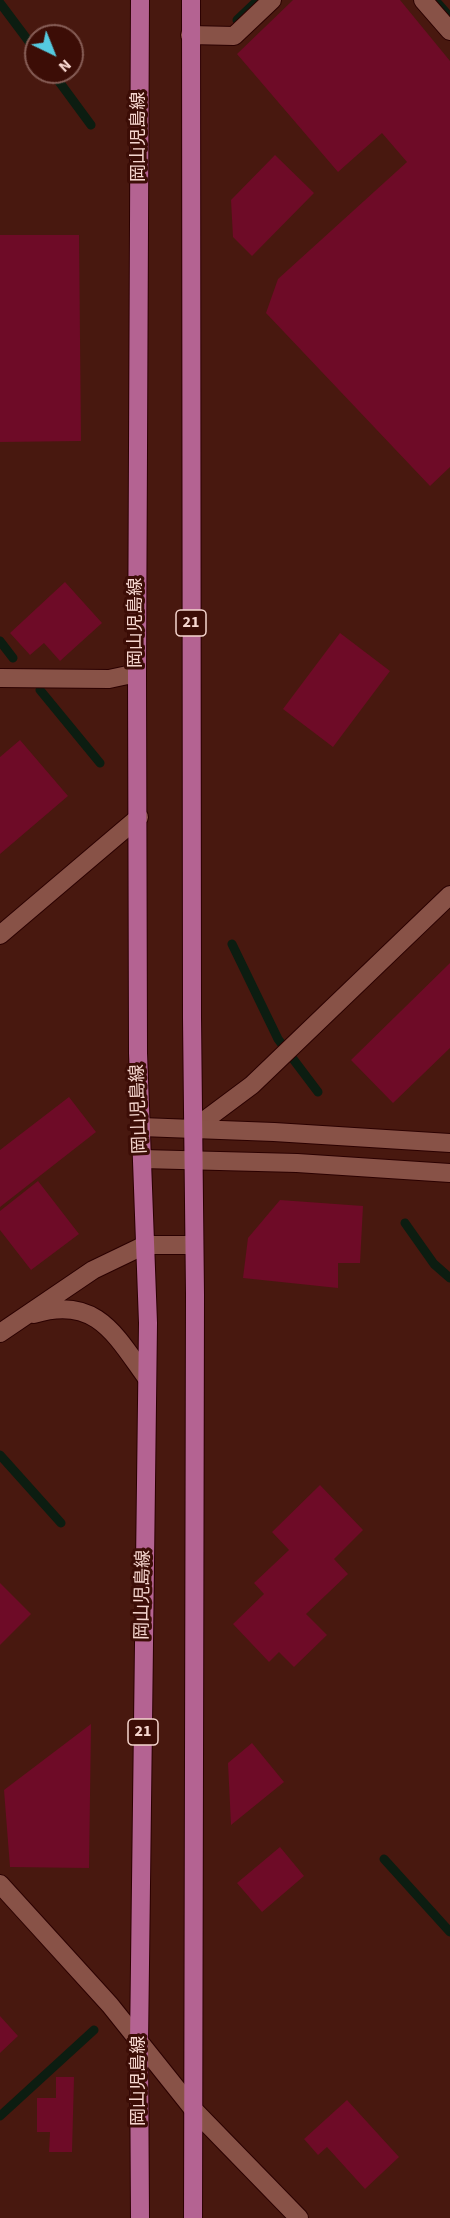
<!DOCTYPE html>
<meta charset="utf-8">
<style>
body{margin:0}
#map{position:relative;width:450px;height:2218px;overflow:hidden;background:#48180f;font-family:"Source Sans 3",sans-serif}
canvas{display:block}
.north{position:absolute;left:24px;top:24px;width:60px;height:60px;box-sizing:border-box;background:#3c0d06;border:2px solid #865d56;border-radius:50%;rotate:137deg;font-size:16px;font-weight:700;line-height:24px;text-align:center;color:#f6d6cf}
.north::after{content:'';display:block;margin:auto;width:21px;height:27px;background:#55cae0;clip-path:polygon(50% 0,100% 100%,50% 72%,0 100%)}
</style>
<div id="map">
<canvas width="450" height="2218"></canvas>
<div class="north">N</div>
</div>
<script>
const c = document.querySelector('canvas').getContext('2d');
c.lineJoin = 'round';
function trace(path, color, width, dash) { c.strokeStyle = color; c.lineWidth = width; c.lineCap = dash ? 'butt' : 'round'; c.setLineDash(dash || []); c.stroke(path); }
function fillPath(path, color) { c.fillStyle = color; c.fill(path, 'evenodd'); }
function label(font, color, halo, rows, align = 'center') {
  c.font = font + ' "Source Sans 3","Noto Sans JP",sans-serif'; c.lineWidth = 6; c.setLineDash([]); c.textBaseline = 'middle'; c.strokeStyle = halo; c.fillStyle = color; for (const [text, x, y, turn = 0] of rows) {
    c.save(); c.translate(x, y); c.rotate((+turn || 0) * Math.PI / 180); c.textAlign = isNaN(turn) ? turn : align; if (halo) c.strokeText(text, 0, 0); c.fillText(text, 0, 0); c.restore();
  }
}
const stream = new Path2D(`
 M435 0 450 17
 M0 3 36 51
 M237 20 258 0
 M52 72 91 125
 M0 641 13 658
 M40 690 100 763
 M232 944 278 1039 318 1092
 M405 1223 434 1264 450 1278
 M0 1455 61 1523
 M384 1859 450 1932
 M0 2116 94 2030`);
const building = new Path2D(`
 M293 0H400L450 61V467L430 486 266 313 278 279 407 162 382 133 338 172 237 54Z
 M275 155 314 193 252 256 233 237 231 200Z
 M0 235H79L81 441 0 442Z
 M65 582 102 623 60 661 44 643 30 655 10 633Z
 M340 633 390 671 333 747 283 709Z
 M20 740 68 796 0 854V757Z
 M450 963V1048L393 1103 351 1060Z
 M69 1097 96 1132 0 1207V1150Z
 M38 1181 79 1234 31 1270 0 1230V1211Z
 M280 1200 363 1206 360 1263H338V1288L243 1278 248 1238Z
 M320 1485 363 1530 334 1559 348 1574 306 1614 327 1635 294 1667 279 1652 269 1662 233 1624 264 1594 254 1583 289 1550 272 1532Z
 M0 1583 31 1614 0 1645Z
 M91 1724 89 1868 10 1867 4 1790Z
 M252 1743 284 1782 231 1825 228 1763Z
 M280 1847 304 1876 262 1912 237 1883Z
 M0 2016 18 2036 0 2053Z
 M56 2077H74L72 2152H49L50 2132H37V2098H56Z
 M347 2100 399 2157 365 2189 327 2147 318 2155 304 2139Z`);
const minor = new Path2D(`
 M423 0 450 31
 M190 35 234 36 272 0
 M0 678 109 679 137 673
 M0 935 139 817
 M193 1129 252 1085 450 895
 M0 1884 110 2005 193 2109 299 2218`);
const tertiary = new Path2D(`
 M141 1127 274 1132 450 1143
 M142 1159 297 1163 450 1173
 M34 1314C95 1295 115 1334 146 1377
 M0 1333 93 1270 145 1245H194`);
const primary = new Path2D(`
 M191 0 192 1018 195 1294 193 2218
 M140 2218 139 2044 148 1323 138 1053 137 673 140 0`);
const shields = [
 [191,623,30],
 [143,1732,30]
];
const shieldNames = [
 ["21",191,623],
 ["21",143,1732]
];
const streetNames = [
 ["岡山児島線",140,137,-90],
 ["岡山児島線",137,623,-90],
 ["岡山児島線",140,1109,-92],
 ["岡山児島線",144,1595,-89],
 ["岡山児島線",140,2081,-90]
];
trace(stream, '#0c1d11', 9);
fillPath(building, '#6e0b27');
trace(minor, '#2b0000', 20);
trace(tertiary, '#2b0000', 20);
trace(primary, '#2b0000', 20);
trace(minor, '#885247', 18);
trace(tertiary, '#885247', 18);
trace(primary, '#b46392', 18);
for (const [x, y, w] of shields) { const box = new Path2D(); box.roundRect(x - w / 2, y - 13, w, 26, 4.5); c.fillStyle = '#3c0d06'; c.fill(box); trace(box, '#f6d6cf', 1.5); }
label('bold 16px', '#f6d6cf', null, shieldNames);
label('18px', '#f6d6cf', '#3c0d06', streetNames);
</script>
